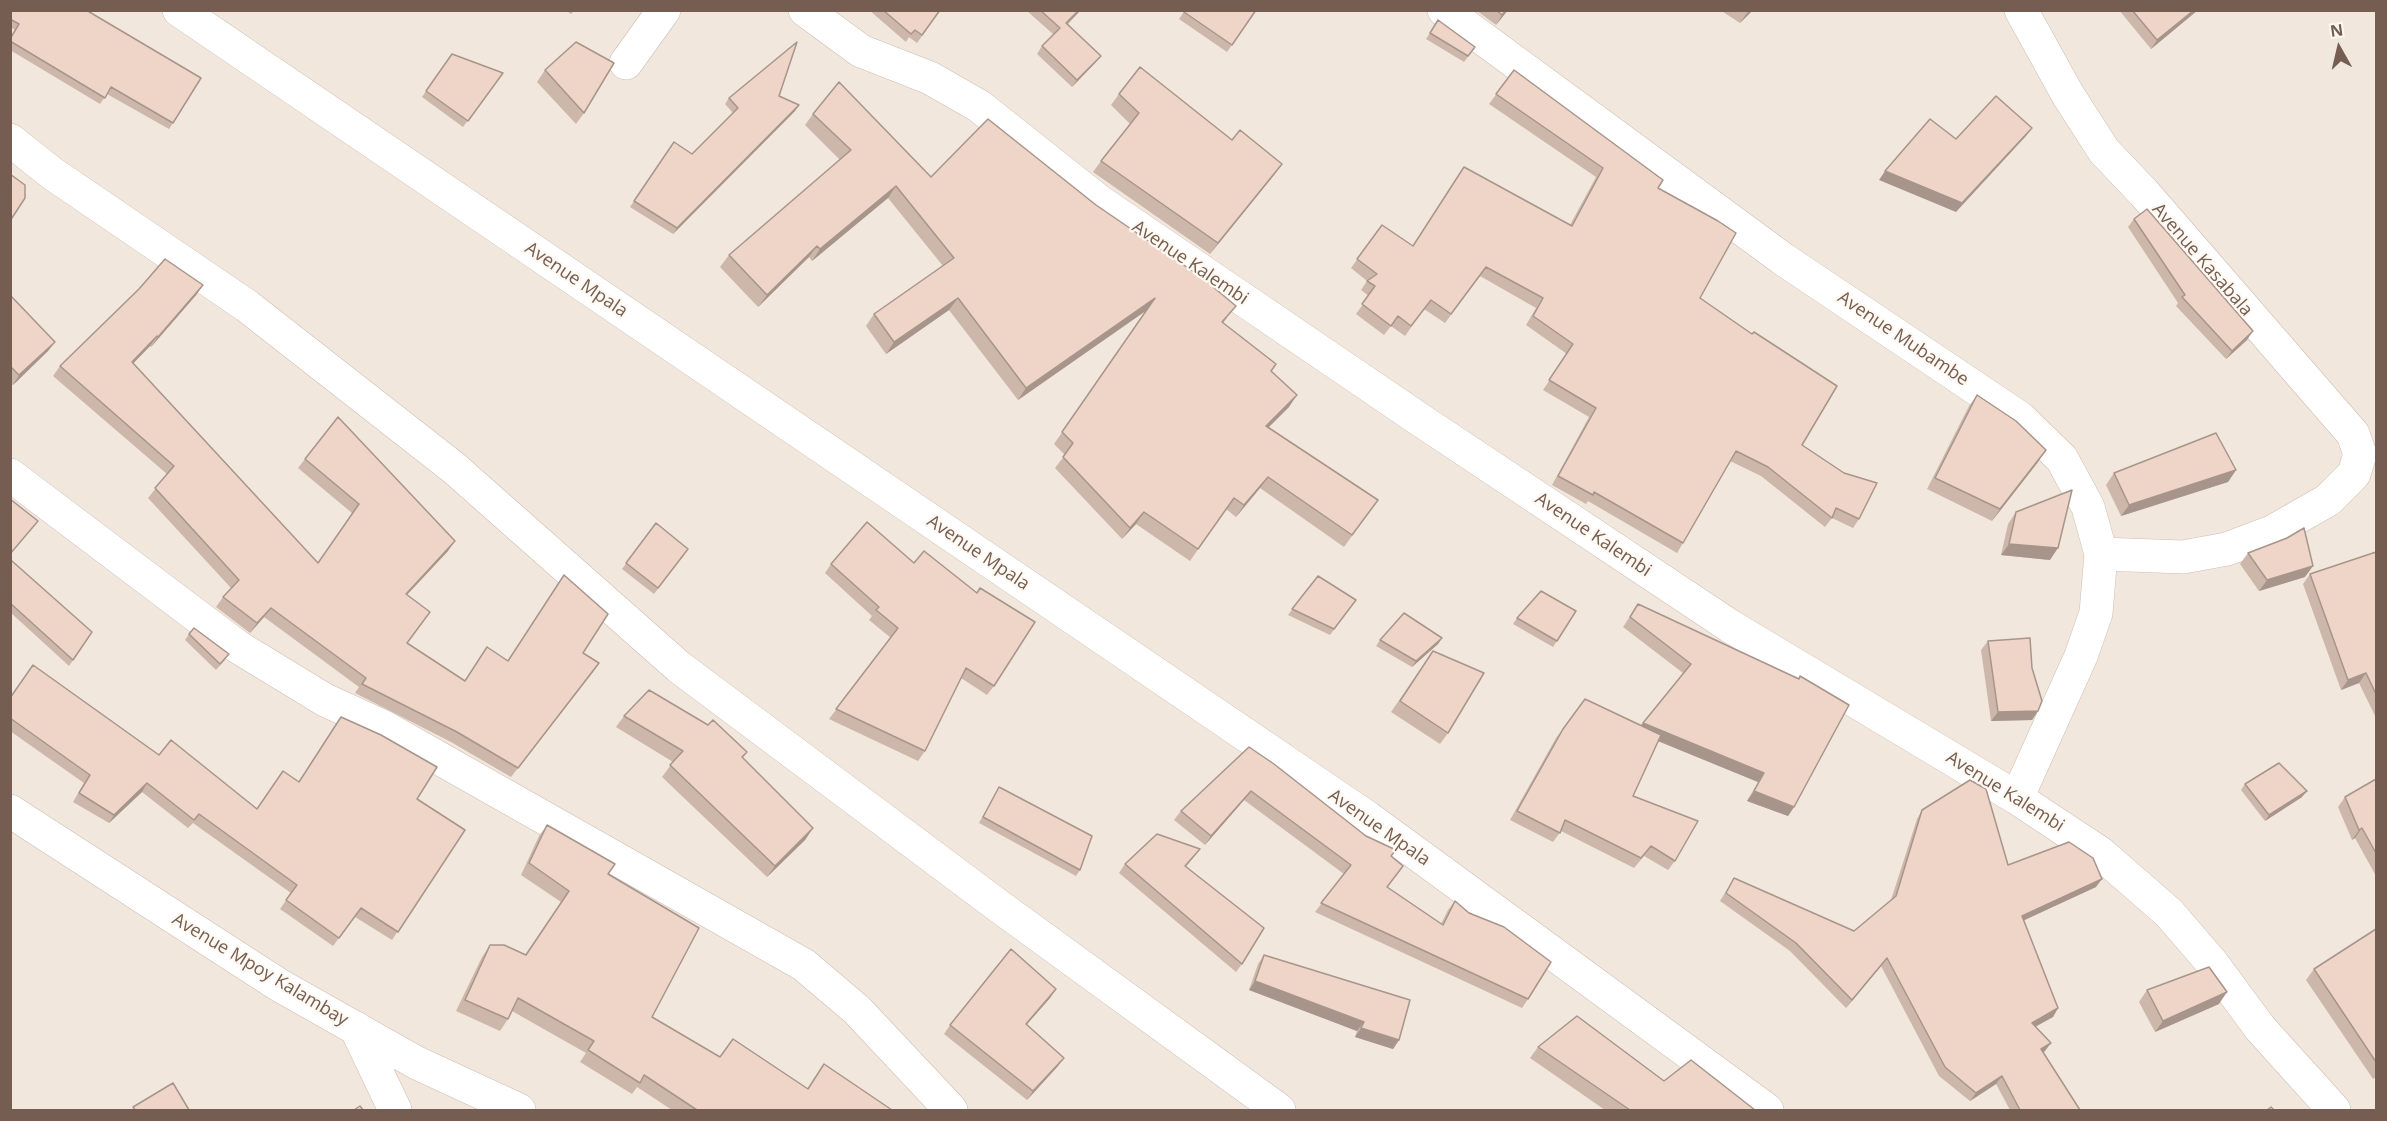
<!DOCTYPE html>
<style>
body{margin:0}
#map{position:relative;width:2387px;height:1121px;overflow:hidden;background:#fbf5ed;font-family:"Open Sans",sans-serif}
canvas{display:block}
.frame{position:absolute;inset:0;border:12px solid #755d51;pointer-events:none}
.north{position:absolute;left:2309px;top:18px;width:60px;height:60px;-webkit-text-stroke:4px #fef9f3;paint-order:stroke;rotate:352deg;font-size:16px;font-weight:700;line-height:24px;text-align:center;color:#755d51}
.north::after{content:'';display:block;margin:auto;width:21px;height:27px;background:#755d51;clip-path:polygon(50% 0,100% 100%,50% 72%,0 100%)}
</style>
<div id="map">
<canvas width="2387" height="1121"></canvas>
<div class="frame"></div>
<div class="north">N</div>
</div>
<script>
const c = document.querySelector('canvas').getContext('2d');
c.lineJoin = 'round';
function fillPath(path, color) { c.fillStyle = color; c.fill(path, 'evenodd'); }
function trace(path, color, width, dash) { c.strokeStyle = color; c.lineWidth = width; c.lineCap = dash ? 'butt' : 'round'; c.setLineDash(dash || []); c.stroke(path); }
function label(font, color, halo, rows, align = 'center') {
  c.font = font + ' "Open Sans",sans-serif'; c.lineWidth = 4.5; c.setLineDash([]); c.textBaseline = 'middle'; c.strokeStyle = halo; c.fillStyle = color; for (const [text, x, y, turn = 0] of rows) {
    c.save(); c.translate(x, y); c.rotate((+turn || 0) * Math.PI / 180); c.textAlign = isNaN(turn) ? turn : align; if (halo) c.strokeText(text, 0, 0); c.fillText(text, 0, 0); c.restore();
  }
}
const residential = new Path2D(`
 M11 11H2376V1110H11Z`);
const minor = new Path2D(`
 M179 10 1368 818 1767 1110
 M805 10 861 51 930 78 979 106 1100 202 1416 417 1730 626 2017 798 2100 853 2169 913 2212 963 2260 1028 2334 1110
 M1444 10 1783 259 2020 418 2062 459 2088 507 2101 554 2096 613 2081 656 2017 798
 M2021 10 2068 95 2104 151 2144 193 2353 434 2360 454 2354 474 2328 500 2272 532 2227 549 2183 557 2101 554
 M626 63 664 10
 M10 140 53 174 247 306 454 468 679 667 1000 907 1279 1110
 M10 475 238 647 325 700 384 727 804 965 857 1010 951 1110
 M10 811 279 985 417 1063 519 1110
 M356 1028 395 1110`);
const wall = new Path2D(`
 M10 10 173 123 169 129 107 94 100 104 10 50V38L15 30 10 27Z
 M565 10H575L571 14Z
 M869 10H941L917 43 909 37 906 42Z
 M1026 10H1081L1068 24 1101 56 1095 63 1072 87 1037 54 1042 46 1054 35Z
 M1185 10H1257L1227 52 1179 19Z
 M1476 10H1508L1496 25Z
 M1720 10H1753L1740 23Z
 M2119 10H2198L2151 49Z
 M1438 20 1471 53 1464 62 1426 39Z
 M452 54 503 73 463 127 422 97Z
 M545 70 584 113 576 124 537 82Z
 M1514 70 1658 188 1700 298 1802 445 1859 519 1853 528 1832 518 1825 527 1761 476 1730 461 1683 543 1677 553 1588 501 1586 504 1552 485 1589 417 1543 390 1567 354 1526 325 1536 308 1480 276 1445 323 1424 309 1405 336 1391 326 1384 335 1356 314 1369 296 1361 290 1367 281 1351 268 1382 225 1412 246 1570 225 1596 177 1489 104Z
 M1119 94 1232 140 1274 175 1210 254 1093 172 1101 161 1130 124 1111 105Z
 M779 96 799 105 795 111 673 234 630 207 674 142 692 154 733 113 725 104 729 98Z
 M813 114 931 177 1096 205 1212 286 1227 318 1223 323 1271 371 1289 407 1268 427 1378 500 1344 547 1260 488 1236 517 1226 509 1190 561 1136 524 1122 539 1055 468 1065 455 1054 444 1147 310 1018 400 949 310 886 354 866 326 874 314 943 266 888 198 812 261 809 257 758 307 720 267 729 255 840 160 805 125Z
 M2134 219 2247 340 2226 359 2176 306 2178 303 2128 227Z
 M197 294 151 347 150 346 133 363 318 563 352 513 298 468 305 459 448 551 407 595V643L465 681 508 661 564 575 583 653 599 663 511 777 451 742 355 693 359 687 264 617 250 633 216 607 223 597 231 588 148 498 167 474 53 376 60 366Z
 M10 295 55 342 48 351 13 385 10 383Z
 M1977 395 2038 462 1992 521 1927 489 1969 406Z
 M2236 470 2228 482 2121 516 2106 485 2114 473Z
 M2016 512 2050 560 2001 555 2008 524Z
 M656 523 684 555 654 594 622 569Z
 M2287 538 2305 577 2259 591 2240 564 2248 553Z
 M2376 552V718L2359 683 2341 690 2303 584 2310 574Z
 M10 563 92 632 69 666 10 612Z
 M831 564 994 686 987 695 961 678 925 751 918 761 829 719 891 638 869 620 872 616 825 573Z
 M1318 576 1356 600 1330 635 1288 615Z
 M1638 604 1798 679 1800 676 1794 807 1788 816 1747 801 1758 782 1658 741 1633 796 1675 861 1668 870 1644 856 1634 868 1561 831 1553 842 1510 820 1556 738 1585 699 1641 725 1683 673 1623 627Z
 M1576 611 1553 647 1513 624 1517 618Z
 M189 634 225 660 216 670 185 640Z
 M1442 638 1438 644 1412 667 1376 646 1380 640Z
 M1988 641 2032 668 2038 711 2032 720 1991 721 1981 650Z
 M1433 651 1448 733 1440 744 1391 712Z
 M10 698 159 755 257 809 299 782 341 717 417 799 465 830 392 940 355 917 333 946 280 909 291 893 193 823 188 828 142 792 109 823 73 802 84 783 10 731Z
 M624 716 747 752 743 758 813 828 805 840 767 877 662 777 673 762 616 727Z
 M1249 747 1391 857 1388 888 1441 924 1448 910 1455 901 1528 999 1522 1008 1315 912 1344 874 1244 800 1205 845 1174 820 1181 811Z
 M2376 779V876L2355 838 2352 840 2338 807 2345 797Z
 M2245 784 2302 797 2265 821 2241 790Z
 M999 787 1080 870 1076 876 979 823Z
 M1922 810 2008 865 2096 887 2024 920 2058 1008 2053 1017 2035 1026 2045 1051 2043 1052 2080 1110H2010L1996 1084 1970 1101 1939 1076 1881 966 1846 1008 1790 951 1720 901 1734 878 1854 931 1891 900 1917 819Z
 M547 825 608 874 652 1017 720 1057 807 1089 824 1064 892 1110H672L637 1087 632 1094 580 1062 586 1053 512 1011 508 1019 500 1031 456 1011 482 957 490 945 525 955 561 902 521 875 539 836Z
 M1200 849 1186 867 1242 964 1236 972 1119 873 1125 864Z
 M2376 929V1077L2373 1079 2306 980 2314 969Z
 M1264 955 1399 1040 1393 1049 1355 1037 1357 1031 1249 990 1258 964Z
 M1056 989 1050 998 1027 1024 1058 1066 1027 1100 944 1034 950 1025Z
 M2147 990 2219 1004 2155 1032 2139 1002Z
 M1538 1047 1664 1081 1754 1110H1605L1530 1058Z`);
const shadedWall = new Path2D(`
 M1079 10H1081L1061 30 1066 23Z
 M1506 10H1508L1496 25 1502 15Z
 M1750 10H1753L1740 23 1747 13Z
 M2194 10H2198L2151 49 2157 40Z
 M1101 56 1095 63 1072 87 1077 80Z
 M799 105 795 111 673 234 677 228Z
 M2032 128 2026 136 1956 212 1879 180 1885 171Z
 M1282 164 1274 175 1210 254 1218 243Z
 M896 186 888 198 812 261 820 249Z
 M817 246 809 257 758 307 767 295Z
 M203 285 197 294 151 347 158 337Z
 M958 298 949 310 886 354 894 342Z
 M1155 298 1147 310 1018 400 1026 388Z
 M2253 331 2247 340 2226 359 2232 351Z
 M157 336 150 346 125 372 132 362Z
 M55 342 48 351 13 385 19 375Z
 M1297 395 1289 407 1258 438 1266 426Z
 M2046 450 2038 462 1992 521 2000 509Z
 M2236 470 2228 482 2121 516 2129 505Z
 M1268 477 1260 488 1236 517 1244 505Z
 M1144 512 1136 524 1122 539 1130 528Z
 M455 541 448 551 399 603 406 594Z
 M2009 544 2058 548 2050 560 2001 555Z
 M2313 566 2305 577 2259 591 2267 580Z
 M271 608 264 617 250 633 257 623Z
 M1442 638 1438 644 1412 667 1416 661Z
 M599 663 593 672 511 777 518 768Z
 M2366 673 2359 683 2341 690 2348 680Z
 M2038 711 2032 720 1991 721 1998 712Z
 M1643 723 1764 773 1758 782 1636 732Z
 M147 783 142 792 109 823 114 815Z
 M1251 791 1244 800 1205 845 1211 836Z
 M1754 791 1794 807 1788 816 1747 801Z
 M2307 791 2302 797 2265 821 2269 815Z
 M813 828 805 840 767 877 775 866Z
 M2362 828 2355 838 2352 840 2359 830Z
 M2102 879 2096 887 2016 924 2022 916Z
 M1887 958 1881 966 1846 1008 1852 1000Z
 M1255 981 1364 1022 1357 1031 1249 990Z
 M1056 989 1050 998 1020 1032 1026 1024Z
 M2227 992 2219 1004 2155 1032 2163 1021Z
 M2058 1008 2053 1017 2026 1032 2032 1023Z
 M1361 1028 1399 1040 1393 1049 1355 1037Z
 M2051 1043 2045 1051 2035 1058 2041 1049Z
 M1064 1058 1058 1066 1027 1100 1033 1091Z
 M2002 1076 1996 1084 1970 1101 1976 1093Z`);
const building = new Path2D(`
 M10 10H86L201 78 173 123 111 87 105 98 10 41V39L19 24 10 19Z
 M883 10H940L922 35 915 30 911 34Z
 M1040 10H1079L1066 23 1101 56 1077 80 1042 46 1060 28Z
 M1185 10H1256L1232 45 1184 12Z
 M1496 10H1506L1502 15Z
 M2132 10H2194L2157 40Z
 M1438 20 1475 47 1468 56 1430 33Z
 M576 42 614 63 584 113 545 70Z
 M797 42 779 96 799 105 677 228 634 201 674 142 692 154 738 108 729 98Z
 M452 54 503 73 468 121 426 91Z
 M1140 67 1232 140 1240 130 1282 164 1218 243 1101 161 1139 113 1119 94Z
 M1514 70 1663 180 1658 188 1718 221 1736 233 1700 298 1752 334 1754 332 1837 386 1802 445 1844 473 1877 483 1859 519 1836 508 1832 518 1768 467 1736 451 1683 543 1594 492 1593 495 1558 476 1596 408 1549 380 1573 344 1533 316 1543 298 1486 267 1451 314 1431 300 1411 326 1398 316 1391 326 1362 304 1375 286 1367 281 1377 274 1357 259 1382 225 1413 246 1464 167 1572 226 1603 168 1496 94Z
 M839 82 931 177 988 119 1096 205 1213 285 1212 286 1236 306 1222 322 1276 364 1271 371 1297 395 1266 426 1378 500 1352 535 1268 477 1244 505 1234 498 1198 549 1144 512 1130 528 1063 457 1073 443 1062 432 1155 298 1026 388 958 298 894 342 874 314 954 258 896 186 820 249 817 246 767 295 729 255 851 150 813 114Z
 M1996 96 2032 128 1962 203 1885 171 1930 119 1956 139Z
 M10 174 25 185V198L10 221Z
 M2147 209 2253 331 2232 351 2182 297 2185 295 2134 219Z
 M165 259 203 285 158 337 157 336 132 362 318 563 359 504 305 459 338 417 455 541 406 594 430 612 407 643 465 681 487 647 508 661 564 575 608 614 583 653 599 663 518 768 457 732 362 684 366 678 271 608 257 623 223 597 239 580 155 488 174 466 60 366 139 289Z
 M10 295 55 342 19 375 10 366Z
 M1977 395 2016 421 2046 450 2000 509 1935 478Z
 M2216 433 2236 470 2129 505 2114 473Z
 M2072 490 2058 548 2009 544 2016 512Z
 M10 499 38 521 10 554Z
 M867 522 914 563 924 551 977 593 980 588 1035 622 994 686 966 668 925 751 836 709 898 628 876 610 879 607 831 564Z
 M656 523 688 549 658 588 626 563Z
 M2304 528 2313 566 2267 580 2248 553 2287 538Z
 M2376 552V694L2366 673 2348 680 2310 574Z
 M12 561 92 632 73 660 10 603V563Z
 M1318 576 1356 600 1334 629 1292 609Z
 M1541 591 1576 611 1557 641 1517 618Z
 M1638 604 1799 679 1800 676 1849 705 1794 807 1754 791 1764 773 1643 723 1691 664 1630 617Z
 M1404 613 1442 638 1416 661 1380 640Z
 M194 628 229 654 220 664 189 634Z
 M2030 638 2032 668 2042 701 2038 711 1998 712 1988 641Z
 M1433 651 1484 673 1448 733 1400 701Z
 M33 665 159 755 171 740 257 809 283 771 299 782 341 717 381 735 437 767 417 799 465 830 398 932 361 908 339 938 286 900 297 885 199 814 194 820 147 783 114 815 79 793 90 775 10 718V698Z
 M649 690 708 725 713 720 747 752 742 757 813 828 775 866 670 765 683 751 624 716Z
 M1585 699 1661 735 1633 796 1698 821 1675 861 1651 846 1641 858 1565 820 1560 833 1517 811 1563 729Z
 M1249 747 1274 764 1366 836 1396 850 1391 856 1403 866 1387 887 1443 925 1455 901 1469 913 1504 927 1551 962 1528 999 1321 903 1351 865 1251 791 1211 836 1181 811Z
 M2279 763 2307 791 2269 815 2245 784Z
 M2376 779V853L2362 828 2359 830 2345 797Z
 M1970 780 1986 789 2008 865 2069 842 2093 858 2102 879 2022 916 2058 1008 2032 1023 2051 1043 2041 1049 2080 1110H2020L2002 1076 1976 1093 1945 1067 1887 958 1852 1000 1796 943 1726 893 1734 878 1854 931 1896 896 1922 810Z
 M999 787 1092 836 1080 870 983 817Z
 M547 825 615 864 608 874 699 928 652 1017 720 1057 733 1039 808 1089 824 1064 892 1110H697L644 1075 640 1083 588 1050 594 1041 518 998 508 1019 465 1000 490 945H504L526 955 569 891 529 863Z
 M1157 834 1200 849 1185 866 1264 928 1242 964 1125 864Z
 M2376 929V1062L2314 969Z
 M1011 949 1056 989 1026 1024 1064 1058 1033 1091 950 1025Z
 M1264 955 1410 1000 1399 1040 1361 1028 1364 1022 1255 981Z
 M2209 967 2227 992 2163 1021 2147 990Z
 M1577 1016 1664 1081 1691 1060 1755 1110H1630L1538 1047Z
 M173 1083 189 1110H135L133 1107Z
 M360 1106 363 1110H354Z
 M2271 1107 2274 1110H2267Z`);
const streetNames = [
 ["Avenue Kasabala",2202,260,49],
 ["Avenue Kalembi",1190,263,34],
 ["Avenue Mpala",576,280,34],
 ["Avenue Mubambe",1903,339,34],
 ["Avenue Kalembi",1593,535,34],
 ["Avenue Mpala",978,553,34],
 ["Avenue Kalembi",2005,792,32],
 ["Avenue Mpala",1379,828,35],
 ["Avenue Mpoy Kalambay",260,970,31]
];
fillPath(residential, '#f2e7dc');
trace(minor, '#cdbdb3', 34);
trace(minor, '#fff', 33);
fillPath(wall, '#cdb7ab');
fillPath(shadedWall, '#a7958b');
fillPath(building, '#eed5c7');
trace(building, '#a7958b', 1.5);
label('18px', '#755d51', '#fef9f3', streetNames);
</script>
